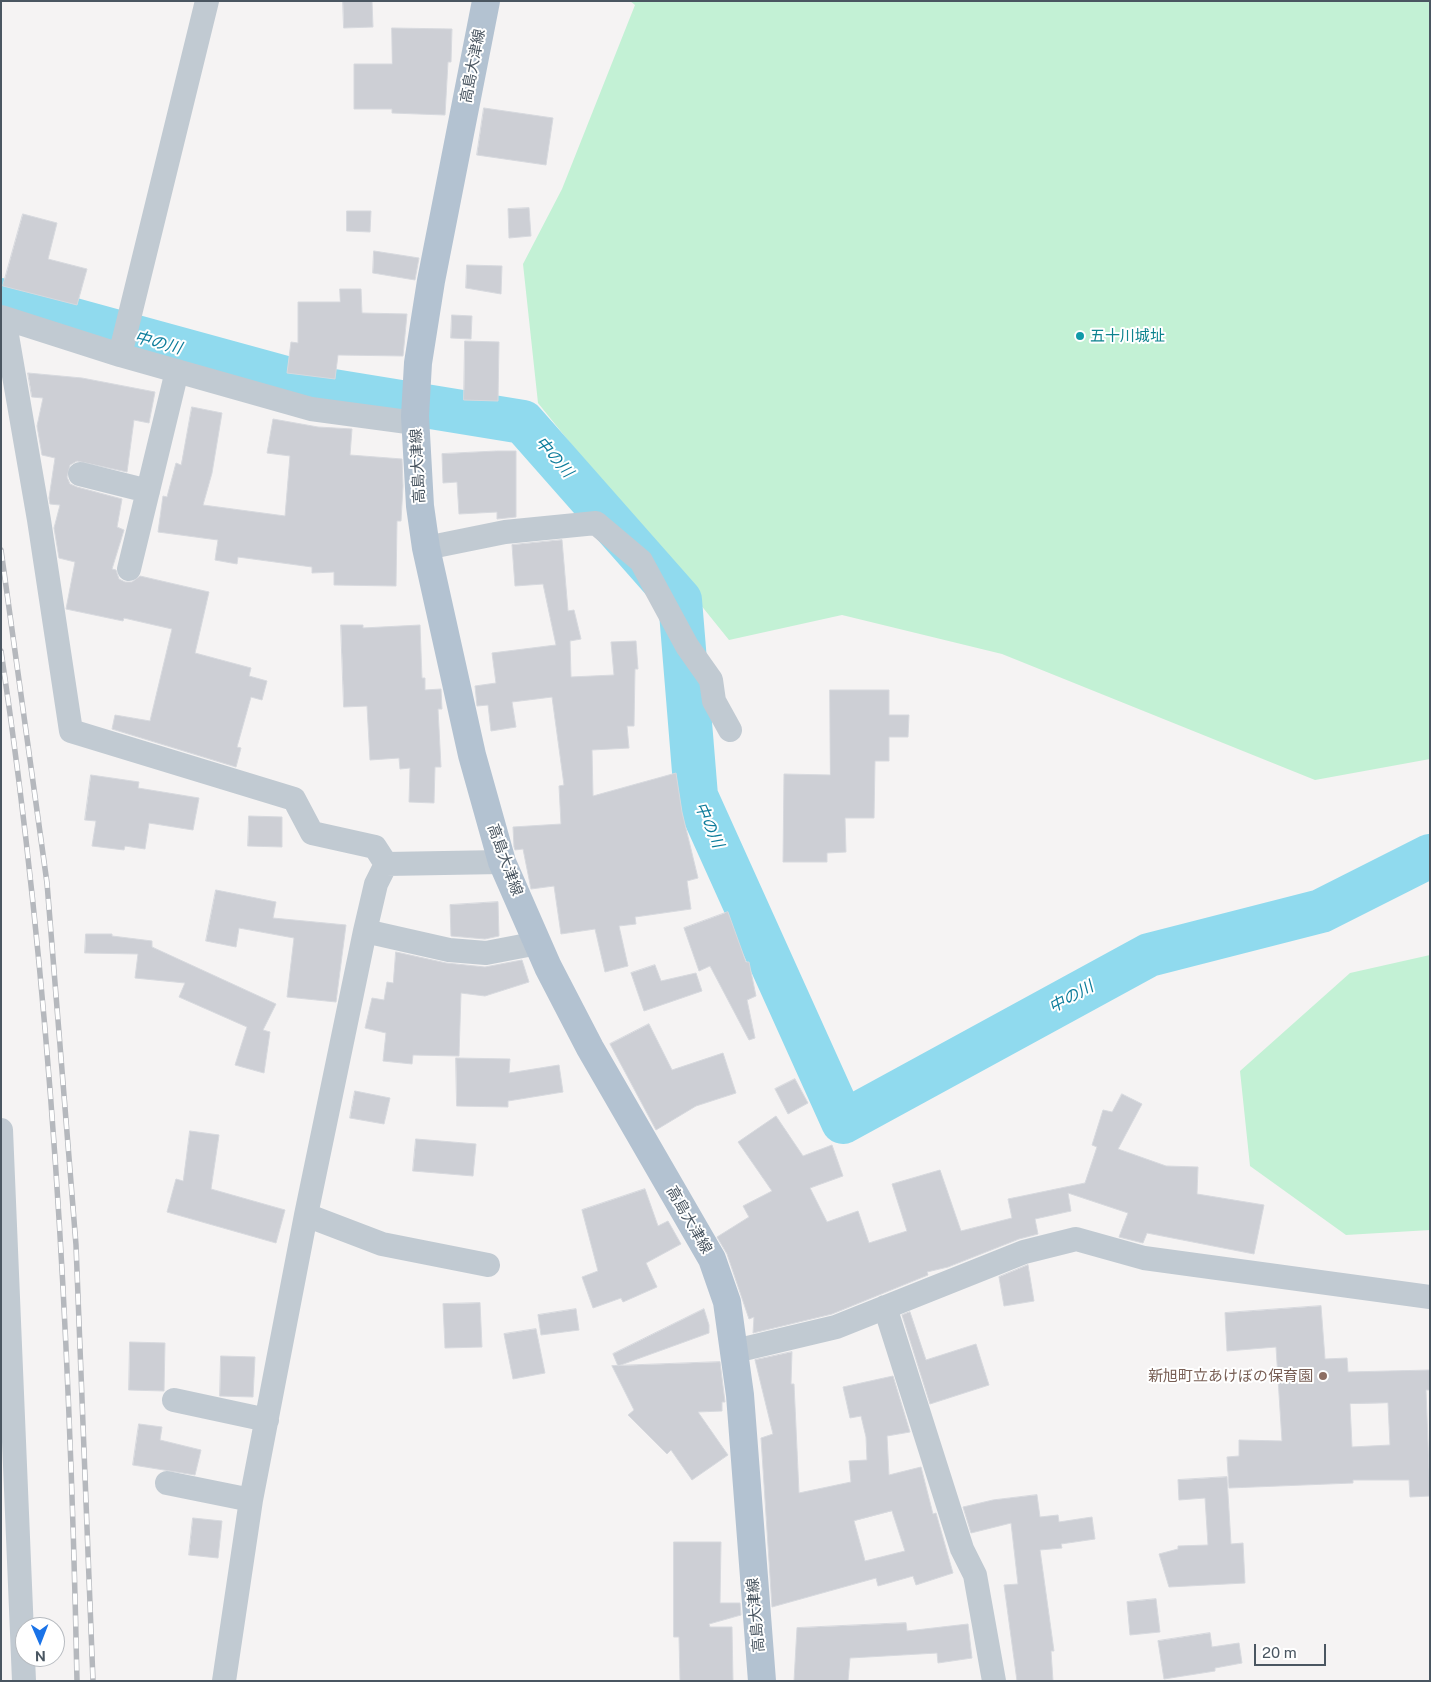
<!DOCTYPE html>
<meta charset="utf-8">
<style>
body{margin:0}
#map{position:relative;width:1431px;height:1682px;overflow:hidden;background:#f5f3f3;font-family:"Public Sans",sans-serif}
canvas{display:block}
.frame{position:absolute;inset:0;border:2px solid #4a5661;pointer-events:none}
.north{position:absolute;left:15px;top:1617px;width:50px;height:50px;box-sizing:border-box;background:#fff;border:1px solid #b7bbc0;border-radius:50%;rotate:179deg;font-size:14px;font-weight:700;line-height:20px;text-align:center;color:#4a5661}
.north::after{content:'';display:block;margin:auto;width:18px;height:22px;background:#1a73e8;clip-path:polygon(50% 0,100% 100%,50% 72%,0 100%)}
.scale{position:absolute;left:1254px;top:1644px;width:72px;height:22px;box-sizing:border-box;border:2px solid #4a5661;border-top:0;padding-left:6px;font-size:15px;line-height:18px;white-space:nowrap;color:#4a5661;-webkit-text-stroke:4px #fff;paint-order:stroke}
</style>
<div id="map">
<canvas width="1431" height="1682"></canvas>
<div class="frame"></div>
<div class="north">N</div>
<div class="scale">20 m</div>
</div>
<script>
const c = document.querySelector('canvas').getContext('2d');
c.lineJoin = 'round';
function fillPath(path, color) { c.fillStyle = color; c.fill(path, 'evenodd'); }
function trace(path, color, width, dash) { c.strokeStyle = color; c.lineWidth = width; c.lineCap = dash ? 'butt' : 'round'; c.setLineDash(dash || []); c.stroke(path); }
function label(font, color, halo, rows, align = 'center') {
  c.font = font + ' "Public Sans","Noto Sans JP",sans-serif'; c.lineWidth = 4; c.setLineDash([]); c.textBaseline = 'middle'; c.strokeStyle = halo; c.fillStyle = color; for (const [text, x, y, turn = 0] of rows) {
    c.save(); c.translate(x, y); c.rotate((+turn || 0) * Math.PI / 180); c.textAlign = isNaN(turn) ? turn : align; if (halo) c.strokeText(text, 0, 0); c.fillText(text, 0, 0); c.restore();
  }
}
const green = new Path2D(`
 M630 1H1430V759L1315 780 1002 654 842 615 729 640 538 403 523 264 562 189 635 5Z
 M1430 955V1230L1346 1235 1250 1166 1240 1071 1350 973Z`);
const river = new Path2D(`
 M1 300 333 391 523 422 680 600 696 796 843 1122 1149 955 1321 911 1430 856`);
const building = new Path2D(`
 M343 1H372L373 27 344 28Z
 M392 28 452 29 451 62H448L445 115 392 113V109H354V64H392Z
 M484 108 553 118 546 165 477 155Z
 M529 208 531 236 509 238 508 209Z
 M347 211H371L370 232 347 231Z
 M23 214 57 223 48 259 87 269 77 305 3 286Z
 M374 251 419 258 415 280 373 273Z
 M467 265 502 266 501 294 466 288Z
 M340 289H361L362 313 407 314 403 356 338 355 335 379 287 373 291 342 298 343V302H340Z
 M452 315 472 316 471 339 451 338Z
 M465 341 499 342 498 401 464 400Z
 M28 373 82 378 155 392 149 423 134 420 127 472 77 461 70 465 67 477 70 484 77 487 122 499 117 527 124 530 112 569 116 570 119 579 125 582H132L140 576 209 592 195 653 251 668 249 676 267 681 262 700 251 697 237 747 241 748 236 767 112 729 115 715 150 721 172 629 124 618 123 621 66 609 75 562 59 558 54 528 60 505 50 504 49 498 55 458 42 455 37 426 43 398 32 397Z
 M192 407 222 413 212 473 203 505 285 516 290 456 267 453 273 419 318 427 352 429 350 455 402 459 403 486 401 521H397L396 586 334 585V572L312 573V567L238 557 237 564 215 560 218 540 158 532 163 496 167 497 176 463 181 465Z
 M497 451H516V517L497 519V512L459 514 457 482 443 483 442 454Z
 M562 540 568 611 574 610 581 639 570 641 571 677 614 675 611 642 636 641 638 669H635L634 726H627L629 748 592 750 593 796 676 773 682 812 698 878 687 881 691 909 635 917 636 924 619 926 628 966 605 972 595 929 561 934 554 886 531 889 523 849 515 850 514 847 513 827 561 824 559 786 564 785 552 697 512 702 516 727 491 731 488 705 477 706 475 686 496 683 492 653 556 645 543 584 515 586 512 545Z
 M341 625H363V628L420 625 422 678H425V690L441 689 442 709H438L441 767H435L434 803 409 802 410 768 400 769 399 758 370 760 367 706 344 707Z
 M830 690H889V715H909L908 737H889V761H875L874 818H845L846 852 827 853V862H783L784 774 830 775Z
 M91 775 139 782 138 788 199 798 193 830 149 823 145 849 125 846 124 850 92 846 96 821 85 820Z
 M249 816 282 817V847L248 846Z
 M216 890 276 902 273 918 346 925 336 1002 287 997 294 938 239 928 236 947 206 941Z
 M498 902 499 936 485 939 451 936 450 905Z
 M728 912 746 962H749L756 996 747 1000 755 1038 749 1040 710 966 699 971 684 928Z
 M86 934H112V936L152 941V947L276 1004 263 1030 270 1032 264 1073 235 1065 247 1027 179 997 185 983 135 978 138 954 85 953Z
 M396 952 446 963 485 967 522 960 529 982 485 996 461 993 459 1056 413 1055 412 1064 383 1061 386 1033 365 1028 372 998 384 1000 387 982 393 983Z
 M655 965 661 981 696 973 702 991 644 1011 631 973Z
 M649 1024 672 1070 723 1053 736 1093 696 1106 656 1130 610 1044Z
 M456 1058 510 1059 509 1073 559 1065 563 1092 508 1101V1107L457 1106Z
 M795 1079 808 1103 788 1114 775 1089Z
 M355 1091 390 1098 384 1124 350 1118Z
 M1122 1094 1142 1104 1118 1149 1166 1166 1198 1167 1197 1194 1264 1205 1254 1254 1147 1233 1143 1243 1119 1237 1128 1213 1068 1193 1071 1211 1035 1219 1038 1234 1019 1239 948 1267 927 1272 928 1275 832 1314 753 1333 754 1317 749 1319 727 1254 717 1237 749 1217 743 1206 772 1191 738 1142 776 1116 803 1156 832 1145 843 1176 810 1188 827 1222 858 1211 869 1243 907 1231 892 1184 940 1170 961 1231 1012 1218 1008 1199 1085 1183 1097 1147 1092 1145 1103 1110 1112 1112Z
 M190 1131 219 1135 211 1189 285 1210 276 1243 167 1212 176 1179 183 1181Z
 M416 1139 476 1144 473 1176 413 1171Z
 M645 1189 658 1226 668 1221 681 1244 646 1263 657 1287 623 1302 621 1298 593 1308 582 1277 598 1271 582 1210Z
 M1028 1265 1034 1301 1004 1306 999 1277Z
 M480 1303 482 1347 445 1348 443 1304Z
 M1321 1306 1325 1359 1347 1358 1348 1372 1430 1370V1390H1426L1430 1496 1410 1497 1409 1480H1353V1483L1229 1488 1227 1457 1239 1456V1440L1282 1441 1276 1347 1227 1351 1225 1313ZM1388 1403 1390 1445 1352 1447 1350 1404Z
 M576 1309 579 1330 541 1335 538 1315Z
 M704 1309 709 1325V1333L618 1366 613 1354Z
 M910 1312 926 1360 976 1344 989 1385 930 1404 902 1315Z
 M536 1329 545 1373 513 1379 504 1334Z
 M130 1342 165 1343 164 1391 129 1390Z
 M792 1352 791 1384H794L799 1493 851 1482 849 1461 867 1460 866 1437 861 1416 850 1418 843 1387 893 1376 910 1432 887 1436 889 1475 921 1467 933 1514 936 1513 953 1573 916 1585 913 1576 878 1586 876 1578 772 1607 761 1438 773 1434 755 1360ZM892 1511 905 1551 865 1561 854 1521Z
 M221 1356 255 1357 253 1397 220 1396Z
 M720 1362 725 1402H722V1411L698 1412 728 1455 692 1480 671 1450 667 1454 628 1415 634 1410 612 1366Z
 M139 1424 162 1427 160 1440 201 1450 195 1475 133 1465Z
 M1227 1477 1231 1544 1243 1543 1245 1583 1169 1587 1159 1554 1178 1549V1546L1208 1545 1205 1498 1179 1500 1178 1480Z
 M1037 1495 1040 1517 1058 1515 1059 1522 1092 1517 1095 1539 1061 1544 1062 1548 1040 1550 1054 1651H1051L1053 1681H1017L1004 1585 1018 1584 1011 1523 971 1533 963 1507 993 1500Z
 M193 1518 222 1521 218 1558 189 1555Z
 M674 1542H721L720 1603H740L741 1615 709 1624 710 1627H732L733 1681H680L679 1637H674Z
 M1156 1599 1160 1632 1130 1635 1127 1602Z
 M906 1623 907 1631 968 1624 972 1658 938 1663 937 1653 850 1658 848 1681H794L797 1628Z
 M1210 1633 1212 1647 1239 1643 1242 1663 1215 1668V1671L1164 1679 1158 1641Z`);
const minor = new Path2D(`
 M1 317 120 355 311 409 415 423
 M4 318 39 520 71 731 294 799 312 833 375 847 386 864
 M120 355 207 1
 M80 474 148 491
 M426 548 505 532 596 523 641 561 687 646 711 680 714 701 730 730
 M129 569 177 371
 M365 931 449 950 486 953 538 943
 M1 1130 24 1681
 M306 1215 382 1244 488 1265
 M885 1307 962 1549 975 1575 994 1681
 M735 1351 836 1327 1024 1252 1076 1239 1144 1258 1430 1297
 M174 1400 267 1420
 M167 1483 251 1500
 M224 1681 251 1500 306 1215 365 931 376 884 386 864 502 862`);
const major = new Path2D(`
 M486 1 431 281 418 363 415 416 420 506 426 548 472 755 502 862 548 967 590 1048 712 1259 727 1302 740 1395 762 1681`);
const rail = new Path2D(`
 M1 550 47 883 76 1245 93 1681
 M1 651C52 991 70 1337 77 1681`);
const markers = [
 [1080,336,5,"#0f9aa8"],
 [1323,1376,5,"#8d6e63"]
];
const streetNames = [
 ["高島大津線",473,66,-79],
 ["高島大津線",418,466,-93],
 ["高島大津線",505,860,70],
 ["高島大津線",689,1220,60],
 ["高島大津線",756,1615,-95]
];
const cultureNames = [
 ["五十川城址",1090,336]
];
const educationNames = [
 ["新旭町立あけぼの保育園",1313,1376]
];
const waterNames = [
 ["中の川",158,343,15],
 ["中の川",554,457,49],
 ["中の川",709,825,66],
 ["中の川",1071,997,-29]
];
fillPath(green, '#c3f1d5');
trace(river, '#90daee', 44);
fillPath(building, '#cdcfd5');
trace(building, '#d7d9de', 1);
trace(minor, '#c1cad2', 24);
trace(major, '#b3c2d1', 28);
trace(rail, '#b5b8bd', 5.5);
trace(rail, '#fff', 4, [11]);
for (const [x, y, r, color] of markers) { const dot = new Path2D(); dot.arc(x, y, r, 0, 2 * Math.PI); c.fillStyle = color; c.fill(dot); trace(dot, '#fff', 2); }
label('15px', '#4a5661', '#fff', streetNames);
label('15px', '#0d838f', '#fff', cultureNames, 'left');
label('15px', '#785e54', '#fff', educationNames, 'right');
label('italic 16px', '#0c7c9b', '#fff', waterNames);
</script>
